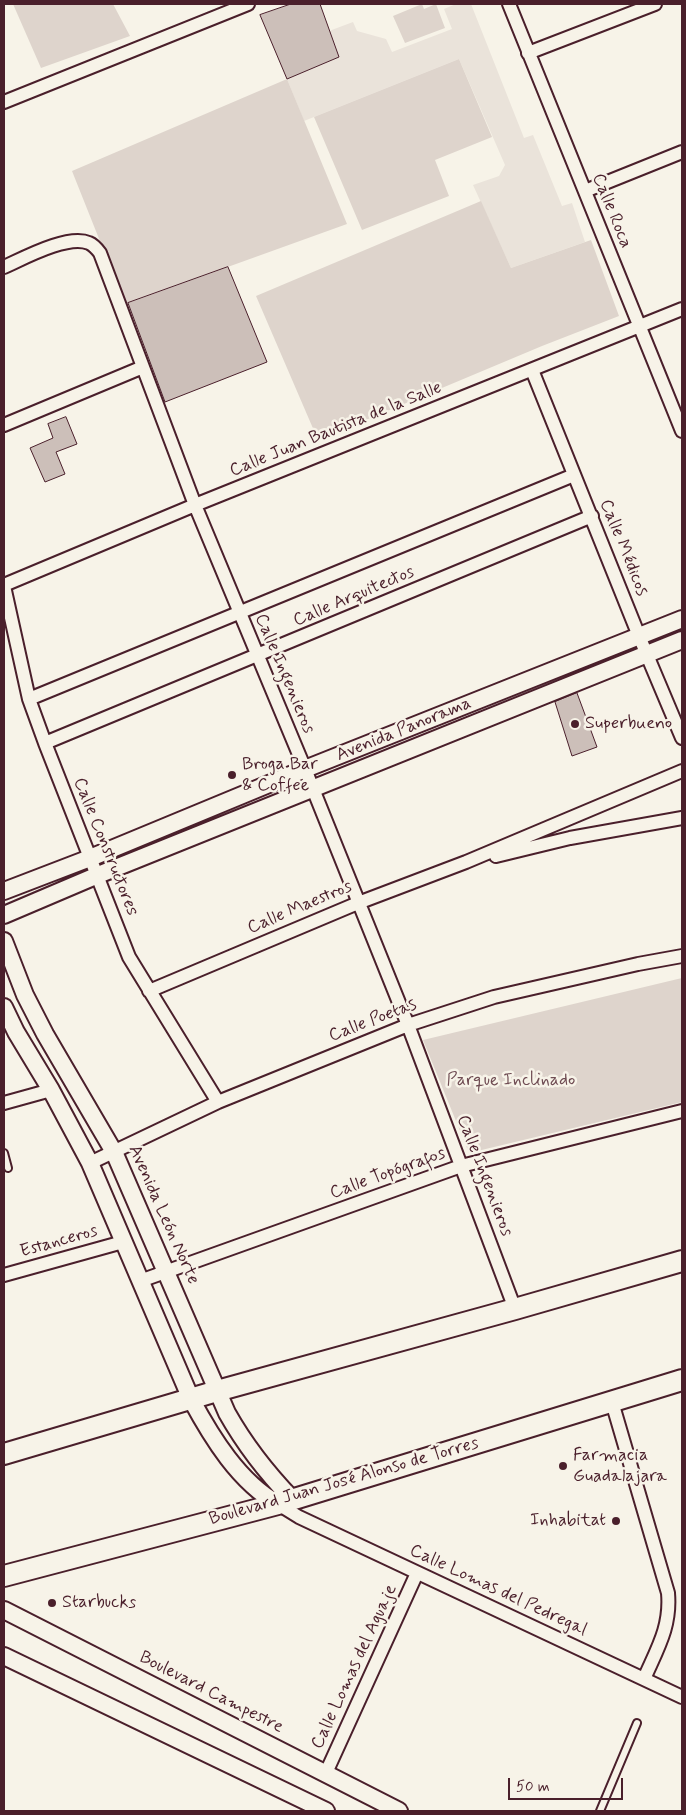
<!DOCTYPE html>
<meta charset="utf-8">
<style>
body{margin:0}
#map{position:relative;width:686px;height:1815px;overflow:hidden;background:#f7f3e8;font-family:Mynerve,sans-serif}
canvas{display:block}
.frame{position:absolute;inset:0;border:5px solid #4a1f2b;pointer-events:none}
.scale{position:absolute;left:508px;top:1778px;width:115px;height:22px;box-sizing:border-box;border:2px solid #4a1f2b;border-top:0;padding-left:6px;font-size:15px;line-height:18px;white-space:nowrap;color:#4a1f2b;-webkit-text-stroke:4px #f7f3e8;paint-order:stroke}
</style>
<div id="map">
<canvas width="686" height="1815"></canvas>
<div class="frame"></div>
<div class="scale">50 m</div>
</div>
<script>
const c = document.querySelector('canvas').getContext('2d');
c.lineJoin = 'round';
function fillPath(path, color) { c.fillStyle = color; c.fill(path, 'evenodd'); }
function trace(path, color, width, dash) { c.strokeStyle = color; c.lineWidth = width; c.lineCap = dash ? 'butt' : 'round'; c.setLineDash(dash || []); c.stroke(path); }
function label(font, color, halo, rows, align = 'center') {
  c.font = font + ' Mynerve,sans-serif'; c.lineWidth = 5; c.setLineDash([]); c.textBaseline = 'middle'; c.strokeStyle = halo; c.fillStyle = color; for (const [text, x, y, turn = 0] of rows) {
    c.save(); c.translate(x, y); c.rotate((+turn || 0) * Math.PI / 180); c.textAlign = isNaN(turn) ? turn : align; if (halo) c.strokeText(text, 0, 0); c.fillText(text, 0, 0); c.restore();
  }
}
const built = new Path2D(`
 M456 4H471L524 138 533 135 562 206 572 203 585 242 511 268 473 185 499 176 505 165 459 59 304 121 287 79 339 57 329 31 353 22 357 31 386 39 392 52 452 29 444 9Z`);
const green = new Path2D(`
 M13 4H113L130 36 41 68Z
 M422 4 424 9 436 4 445 28 405 43 393 16Z
 M459 59 492 137 435 160 449 196 362 230 314 117Z
 M287 79 347 224 125 304 72 171Z
 M481 201 511 268 591 240 619 316 542 346 318 440 256 296Z
 M682 978V1102L469 1153 423 1040Z`);
const building = new Path2D(`
 M291 4H320L339 57 287 79 260 15Z
 M228 267 267 362 165 402 128 303Z
 M66 417 77 444 56 452 65 474 45 482 30 448 53 438 48 424Z
 M577 693 597 747 572 756 555 702Z`);
const service = new Path2D(`
 M4 1153 8 1168
 M600 1811 637 1723`);
const minor = new Path2D(`
 M509 4 682 431
 M528 53 655 4
 M4 102 248 4
 M585 191 682 152
 M4 267C24 258 68 234 89 243 94 245 97 249 100 253L195 505 305 769 408 1025 515 1309
 M532 370 639 636 682 738
 M4 425 143 367
 M4 585 195 505 682 309
 M4 586 29 699 45 743 129 957 218 1102
 M29 699 574 475
 M45 743 592 516
 M496 856 570 838 682 818
 M149 991 358 903 466 862 682 771
 M4 1103 51 1090
 M90 1163 218 1102 408 1025 494 997 638 964 682 956
 M4 1275 123 1242
 M140 1281 461 1166 682 1111
 M612 1402 668 1593C671 1627 657 1649 644 1679
 M278 1504 299 1517 682 1697
 M325 1775 417 1573`);
const tertiary = new Path2D(`
 M4 891 90 858 305 769 682 619
 M4 915 98 875 682 640
 M4 941 25 995 45 1034 114 1152 227 1413C245 1445 266 1472 292 1499
 M4 1007 16 1032 51 1090 90 1163 191 1399C212 1438 239 1482 278 1504
 M4 1610 399 1811
 M4 1656 326 1811`);
const primary = new Path2D(`
 M4 1454 217 1391 515 1309 682 1261
 M4 1576 278 1504 682 1380`);
const markers = [
 [575,724,5,"#4a1f2b"],
 [232,775,5,"#4a1f2b"],
 [563,1466,5,"#4a1f2b"],
 [616,1521,5,"#4a1f2b"],
 [52,1603,5,"#4a1f2b"]
];
const streetNames = [
 ["Calle Roca",611,211,68],
 ["Calle Juan Bautista de la Salle",336,430,-22],
 ["Calle Médicos",623,548,68],
 ["Calle Arquitectos",354,597,-23],
 ["Calle Ingenieros",284,674,67],
 ["Avenida Panorama",404,730,-22],
 ["Calle Constructores",105,847,68],
 ["Calle Maestros",300,908,-23],
 ["Calle Poetas",373,1021,-21],
 ["Calle Topógrafos",388,1174,-20],
 ["Calle Ingenieros",484,1176,69],
 ["Avenida León Norte",163,1215,66],
 ["Estanceros",59,1242,-16],
 ["Boulevard Juan José Alonso de Torres",344,1482,-16],
 ["Calle Lomas del Pedregal",498,1591,25],
 ["Calle Lomas del Aguaje",355,1667,-65],
 ["Boulevard Campestre",211,1693,27]
];
const poiNames = [
 ["Superbueno",585,724],
 ["Broga Bar",242,765],
 ["& Coffee",242,786],
 ["Farmacia",573,1456],
 ["Guadalajara",573,1477],
 ["Inhabitat",606,1521,"right"],
 ["Starbucks",62,1603]
];
const parkNames = [
 ["Parque Inclinado",511,1081]
];
fillPath(built, '#eae3da');
fillPath(green, '#ded4cc');
fillPath(building, '#ccbfb9');
trace(building, '#4a1f2b', 1);
trace(service, '#4a1f2b', 10);
trace(minor, '#4a1f2b', 16);
trace(tertiary, '#4a1f2b', 20);
trace(primary, '#4a1f2b', 24);
trace(service, '#f7f3e8', 6);
trace(minor, '#f7f3e8', 12);
trace(tertiary, '#f7f3e8', 16);
trace(primary, '#f7f3e8', 20);
for (const [x, y, r, color] of markers) { const dot = new Path2D(); dot.arc(x, y, r, 0, 2 * Math.PI); c.fillStyle = color; c.fill(dot); trace(dot, '#f7f3e8', 2); }
label('18px', '#4a1f2b', '#f7f3e8', streetNames);
label('18px', '#4a1f2b', '#f7f3e8', poiNames, 'left');
label('18px', '#6f4c53', '#f7f3e8', parkNames);
</script>
